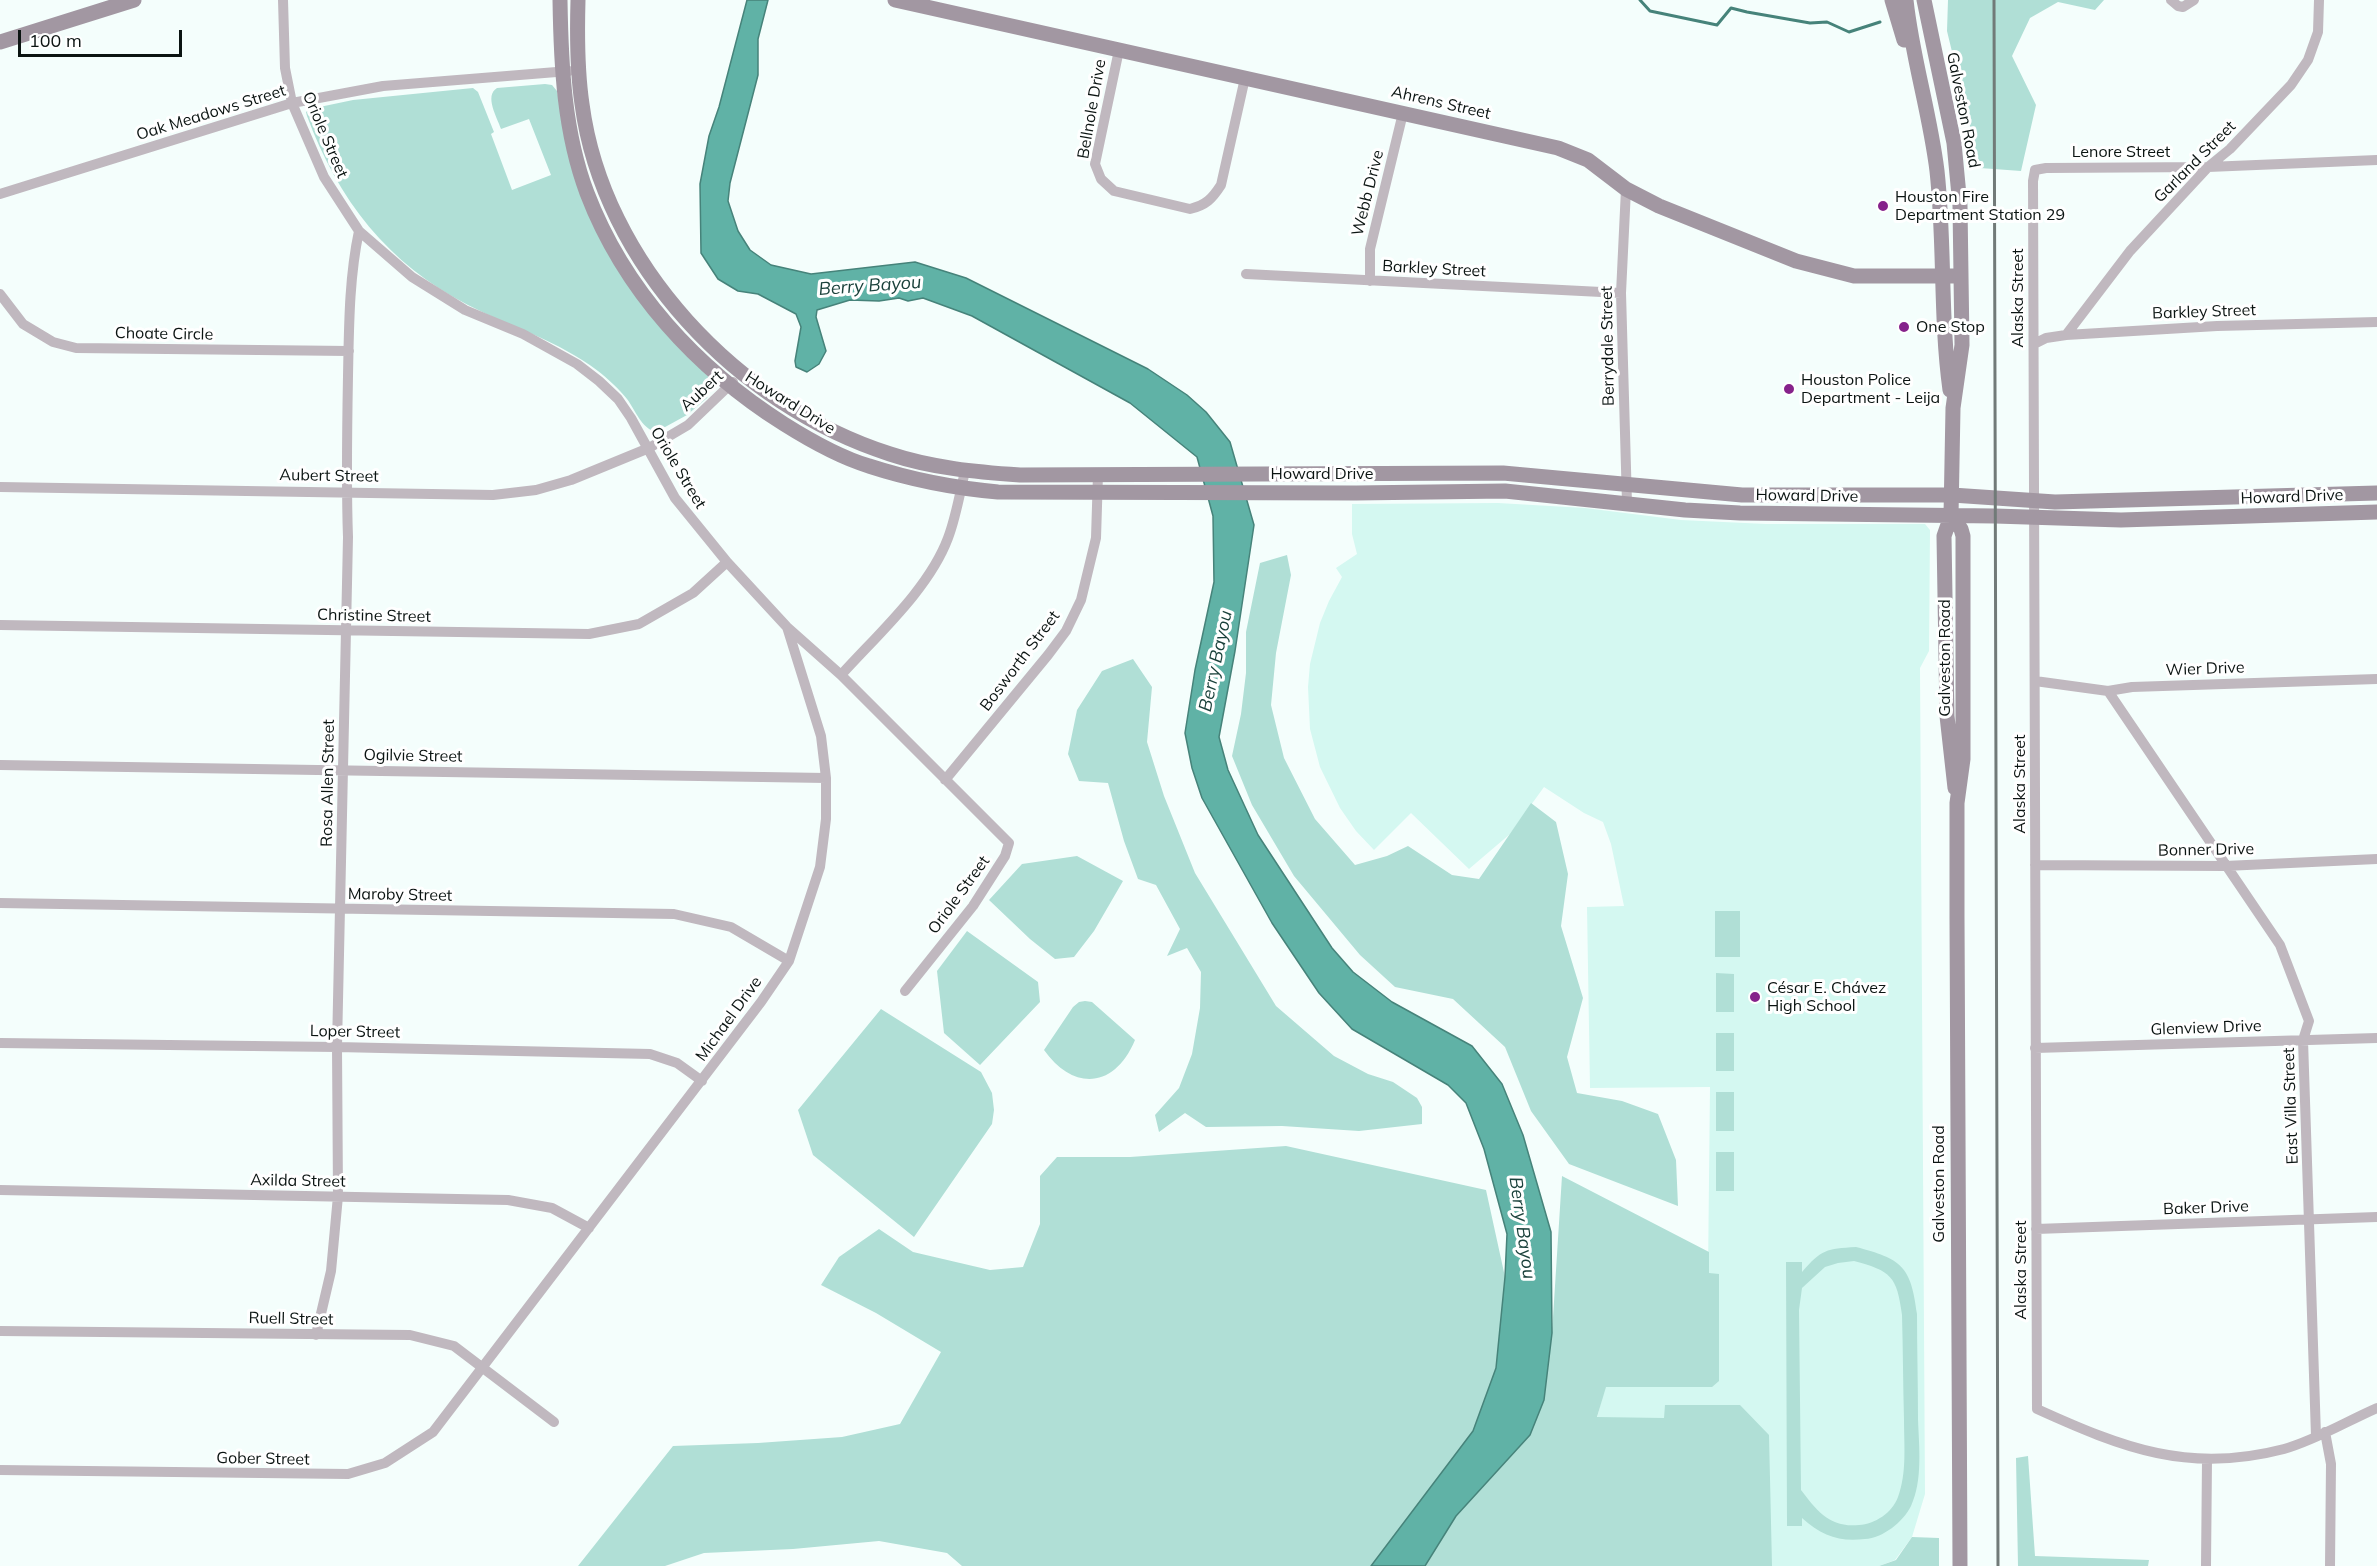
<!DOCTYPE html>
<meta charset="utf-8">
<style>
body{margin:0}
#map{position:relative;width:2377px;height:1566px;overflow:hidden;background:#f4fefc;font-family:Mulish,sans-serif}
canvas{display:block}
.scale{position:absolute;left:18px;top:30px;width:164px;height:27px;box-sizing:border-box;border:3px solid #0b1412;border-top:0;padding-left:8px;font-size:18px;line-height:21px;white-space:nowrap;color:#0b1412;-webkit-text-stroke:4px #fff;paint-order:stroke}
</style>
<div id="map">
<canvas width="2377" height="1566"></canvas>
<div class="scale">100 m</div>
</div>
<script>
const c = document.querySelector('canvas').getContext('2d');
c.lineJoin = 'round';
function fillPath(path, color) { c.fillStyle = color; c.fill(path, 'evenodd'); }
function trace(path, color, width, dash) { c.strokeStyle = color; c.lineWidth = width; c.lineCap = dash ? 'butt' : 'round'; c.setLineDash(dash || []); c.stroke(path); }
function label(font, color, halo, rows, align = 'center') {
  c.font = font + ' Mulish,sans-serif'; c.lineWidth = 6; c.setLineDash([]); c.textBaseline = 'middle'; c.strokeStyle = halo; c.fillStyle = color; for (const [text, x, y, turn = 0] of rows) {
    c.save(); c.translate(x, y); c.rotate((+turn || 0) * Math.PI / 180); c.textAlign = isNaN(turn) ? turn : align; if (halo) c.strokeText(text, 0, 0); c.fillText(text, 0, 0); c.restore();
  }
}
const built = new Path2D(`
 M1498 503 1585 508 1681 520 1766 524H1925L1930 530 1929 651 1920 668 1925 1494 1912 1537 1895 1560 1879 1566H1657L1597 1418 1605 1387 1708 1273 1710 1087 1590 1088 1587 907 1624 906 1611 844 1603 822 1584 813 1544 787 1510 834 1469 869 1411 813 1374 850 1356 831 1340 808 1320 767 1310 729 1308 687 1310 664 1320 623 1329 601 1342 577 1336 568 1357 554 1352 534V504Z`);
const green = new Path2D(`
 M1948 0H2104L2095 10 2058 2 2030 18 2012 56 2036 105 2021 171 1980 168 1947 31Z
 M545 84 552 85 557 91 577 183 679 348 710 378 712 387 707 398 687 415 656 432C641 428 636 411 627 399 619 389 608 379 598 371 559 341 511 327 468 305 388 264 338 200 307 116L306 112 310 109 353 100 473 88 478 92 494 132 491 134 512 190 551 175 529 119 501 129C497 117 484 96 497 88Z
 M1287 555 1291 575 1276 653 1271 705 1284 758 1315 819 1355 865 1387 856 1408 846 1452 875 1479 879 1531 803 1556 822 1568 874 1561 926 1583 998 1567 1057 1577 1093 1622 1101 1658 1114 1676 1160 1678 1206 1569 1164 1531 1111 1505 1047 1453 999 1395 987 1360 955 1294 876 1252 805 1232 756 1241 714 1246 673V632L1260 563Z
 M1133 659 1152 687 1147 742 1164 796 1195 873 1276 1006 1334 1056 1368 1074 1393 1082 1417 1098 1422 1107V1124L1359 1131 1282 1126 1206 1127 1185 1113 1159 1132 1155 1115 1179 1088 1192 1054 1200 1008 1201 972 1187 948 1167 956 1180 929 1156 885 1138 879 1124 841 1108 783 1079 781 1068 754 1077 710 1102 671Z
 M1077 856 1123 881 1094 931 1074 957 1055 959 1030 939 989 900 1022 864Z
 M1715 911H1740V957H1715Z
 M967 931 1038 982 1040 1002 980 1065 944 1033 937 971Z
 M1716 973 1734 974V1012H1716Z
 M1085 1001 1092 1002 1135 1040C1115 1088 1074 1092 1044 1050L1073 1007 1079 1002Z
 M881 1009 981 1072 992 1093 994 1110 992 1124 914 1237 813 1155 798 1110Z
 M1716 1033H1734V1071H1716Z
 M1716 1092H1734V1131H1716Z
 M1286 1146 1486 1190 1505 1277 1496 1368 1473 1431 1371 1566H962L947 1553 879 1541 793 1549 704 1553 665 1566H578L673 1446 758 1443 842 1437 900 1424 941 1352 876 1313 821 1285 839 1257 879 1229 913 1252 990 1270 1023 1267 1040 1224V1176L1057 1157H1130Z
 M1716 1152H1734V1191H1716Z
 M1562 1176 1709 1252V1273L1719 1274V1381L1712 1387H1606L1597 1417 1664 1418 1665 1405H1740L1769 1435 1772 1566H1425L1456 1516 1530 1435 1544 1400 1552 1333Z
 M1856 1247C1901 1259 1911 1265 1917 1314 1917 1349 1918 1384 1918 1419 1919 1447 1923 1480 1911 1506 1903 1522 1883 1538 1865 1539 1839 1542 1822 1536 1802 1518V1526H1787L1786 1262H1802V1272C1822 1249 1826 1249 1856 1247ZM1854 1261C1891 1271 1897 1276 1902 1315 1903 1350 1903 1385 1904 1420 1904 1445 1907 1473 1898 1497 1892 1513 1875 1524 1859 1525 1830 1528 1817 1511 1801 1490L1799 1310 1802 1288 1825 1267 1838 1263Z
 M2028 1456 2035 1556 2149 1560 2148 1566H2018L2016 1458Z
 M1912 1537 1939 1538V1566H1879L1896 1560Z`);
const water = new Path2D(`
 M747 0H768L758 39V75L730 183 728 201 738 231 750 250 771 265 811 274 915 262 966 278 1148 369 1187 395 1206 412 1230 442 1254 525 1235 651 1219 737 1228 770 1258 835 1332 948 1353 972 1392 1002 1472 1046 1502 1084 1523 1135 1551 1232 1552 1333 1544 1400 1530 1435 1456 1516 1425 1566H1371L1473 1431 1496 1368 1505 1277 1507 1234 1484 1149 1466 1103 1448 1085 1352 1029 1319 993 1272 923 1202 798 1192 768 1185 733 1195 670 1214 582 1213 516 1197 457 1130 403 972 316 923 298 908 301 899 298 879 301 850 300 817 310 816 317 826 351 819 364 807 372 796 367 795 361 801 327 796 314 758 294 738 291 718 279 701 253 700 184 709 136 719 107Z`);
const stream = new Path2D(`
 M1640 0 1650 11 1717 25 1731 8 1747 12 1810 23 1827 22 1849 32 1880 22`);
const street = new Path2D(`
 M283 0 285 68 292 103 324 177 359 231 412 277 465 310 523 334 577 364 599 381 618 399 631 418 675 498 727 562 787 627 841 675 1009 843 1005 856 973 906 905 991
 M2171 0 2178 6 2183 7 2194 0
 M1119 50 1095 164 1101 179 1114 191 1190 209C1206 205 1212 199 1221 185L1245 78
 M2377 160 2208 167 2046 168 2035 170 2033 181C2035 590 2036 999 2037 1409 2123 1448 2189 1474 2284 1449 2316 1440 2347 1421 2377 1408
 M1626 189 1621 293 1627 503
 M0 194 292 103 383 86 569 71
 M1246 274 1621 293
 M1370 281V249L1403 113
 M0 294 23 324 53 342 76 348 349 351
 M2066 335 2130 251 2208 167 2230 149 2291 85 2308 60 2318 32 2319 0
 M2034 344 2046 338 2066 335 2217 326 2377 322
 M0 487 493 495 536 490 571 480 649 448 688 425 733 382
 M0 625 589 634 639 624 693 593 727 562
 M841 675C877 635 929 589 948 538 956 517 960 493 965 471
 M2035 681 2108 691 2132 687 2377 679
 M2108 691 2280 945 2309 1021 2303 1040 2316 1436
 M0 765 826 778
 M945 780 1048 655 1066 631 1081 600 1096 538 1098 474
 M2035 865 2225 866 2377 859
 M0 903 674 914 731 927 789 961
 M0 1043 337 1047 650 1054 677 1063 702 1081
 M2035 1048 2377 1038
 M0 1190 508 1200 552 1208 589 1228
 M2036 1229 2377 1217
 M0 1331 410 1335 454 1346 554 1422
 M316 1335 331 1271 338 1196 337 1047 348 537C346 483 347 430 348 376 349 327 349 278 359 231
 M2325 1432 2331 1464 2330 1566
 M0 1470 348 1474 385 1463 433 1432 761 1002 789 961 820 867 826 819V778L821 736 787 627
 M2206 1566 2207 1460`);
const secondary = new Path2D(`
 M560 0C561 65 564 132 587 193 624 290 697 369 784 424 811 441 839 457 869 466 912 480 954 488 998 492L1356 493 1505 491 1685 510 1740 513 1995 516 2121 520 2377 512
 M578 0C577 35 577 70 582 104 603 264 739 406 890 454 932 468 976 472 1020 475L1503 473 1742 495H1952L2055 502 2377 493
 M895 0 1558 148 1588 160 1626 189 1659 206 1796 261 1854 276H1961
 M1892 0 1904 40
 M1906 0C1912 57 1930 113 1937 171 1945 244 1940 317 1950 390
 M1924 0 1954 143 1960 206 1962 345 1953 408 1951 516 1944 536 1947 716 1955 788
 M0 42 134 0
 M1951 516 1961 529 1963 536V759L1957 803V916L1960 1566`);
const rail = new Path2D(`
 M1994 0 1998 1566`);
const markers = [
 [1883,206,6,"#86228b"],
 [1904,327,6,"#86228b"],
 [1789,389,6,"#86228b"],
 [1755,997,6,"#86228b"]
];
const streetNames = [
 ["Ahrens Street",1441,103,13],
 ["Bellnole Drive",1092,109,-80],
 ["Galveston Road",1963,110,79],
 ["Oak Meadows Street",211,113,-17],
 ["Oriole Street",325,135,67],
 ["Lenore Street",2121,152],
 ["Garland Street",2195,162,-45],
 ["Webb Drive",1368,193,-76],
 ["Barkley Street",1434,269,3],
 ["Alaska Street",2018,298,-90],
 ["Barkley Street",2204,312,-2],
 ["Choate Circle",164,334,1],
 ["Berrydale Street",1608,346,-91],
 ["Aubert",702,391,-43],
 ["Howard Drive",790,403,32],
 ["Oriole Street",678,468,59],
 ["Howard Drive",1322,474],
 ["Aubert Street",329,476,1],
 ["Howard Drive",1807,496,1],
 ["Howard Drive",2292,497,-2],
 ["Christine Street",374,616,1],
 ["Galveston Road",1945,658,-90],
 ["Bosworth Street",1020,661,-53],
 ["Wier Drive",2205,669,-2],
 ["Ogilvie Street",413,756,1],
 ["Rosa Allen Street",328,783,-89],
 ["Alaska Street",2020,784,-90],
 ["Bonner Drive",2206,850,-1],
 ["Maroby Street",400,895,1],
 ["Oriole Street",959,895,-54],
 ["Michael Drive",729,1019,-54],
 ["Glenview Drive",2206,1028,-2],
 ["Loper Street",355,1032,1],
 ["East Villa Street",2291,1106,-92],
 ["Axilda Street",298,1181,1],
 ["Galveston Road",1939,1184,-90],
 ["Baker Drive",2206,1208,-2],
 ["Alaska Street",2021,1270,-90],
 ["Ruell Street",291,1319,1],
 ["Gober Street",263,1459,1]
];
const poiNames = [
 ["Houston Fire",1895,197],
 ["Department Station 29",1895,215],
 ["One Stop",1916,327],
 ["Houston Police",1801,380],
 ["Department - Leija",1801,398],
 ["César E. Chávez",1767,988],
 ["High School",1767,1006]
];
const waterNames = [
 ["Berry Bayou",870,286,-4],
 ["Berry Bayou",1216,661,-78],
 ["Berry Bayou",1522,1228,82]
];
fillPath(built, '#d4f8f1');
fillPath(green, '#b0dfd6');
fillPath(water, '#60b2a6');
trace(water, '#46837a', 1.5);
trace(stream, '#46837a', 3);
trace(street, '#c0b8bf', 10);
trace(secondary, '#a297a2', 15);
trace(rail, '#717a78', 3);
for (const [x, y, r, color] of markers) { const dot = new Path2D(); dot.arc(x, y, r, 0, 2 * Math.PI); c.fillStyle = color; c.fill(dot); trace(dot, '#fff', 2); }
label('16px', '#0b1412', '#fff', streetNames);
label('16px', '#0b1412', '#fff', poiNames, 'left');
label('italic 18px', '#1a413b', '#fff', waterNames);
</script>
